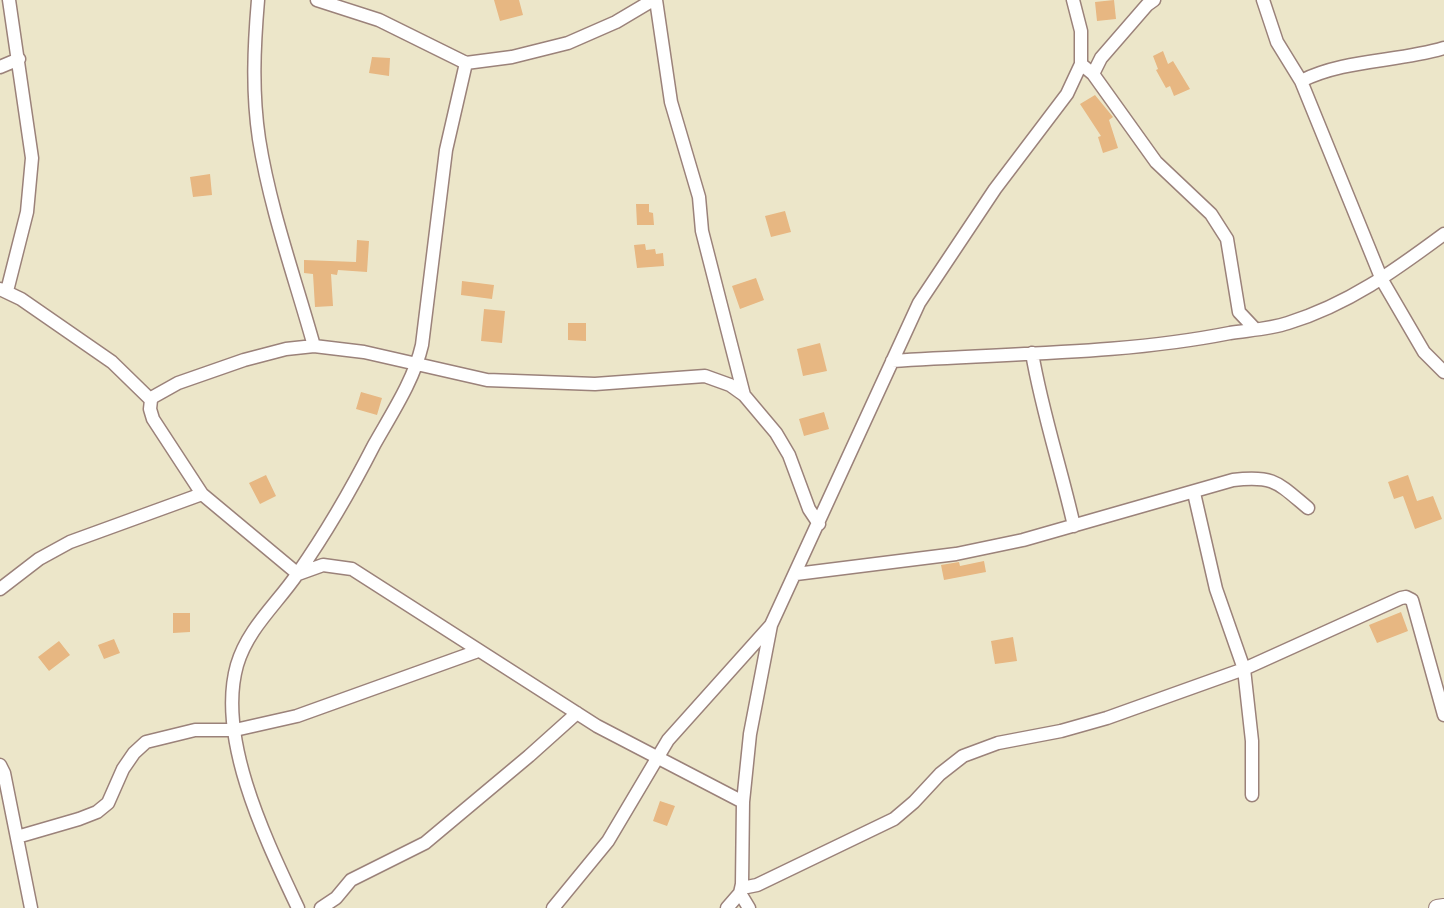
<!DOCTYPE html>
<style>
body{margin:0}
canvas{display:block;background:#ece6c9}
</style>
<canvas width="1444" height="908"></canvas>
<script>
const c = document.querySelector('canvas').getContext('2d');
c.lineJoin = 'round';
function fillPath(path, color) { c.fillStyle = color; c.fill(path, 'evenodd'); }
function trace(path, color, width, dash) { c.strokeStyle = color; c.lineWidth = width; c.lineCap = dash ? 'butt' : 'round'; c.setLineDash(dash || []); c.stroke(path); }
const building = new Path2D(`
 M494 0H519L523 15 500 21Z
 M1114 0 1116 19 1097 21 1095 2Z
 M1163 51 1168 64 1173 61 1190 89 1174 96 1170 86 1166 88 1156 70 1158 69 1153 56Z
 M372 57 390 58 389 76 369 73Z
 M1095 95 1113 117 1109 120 1118 148 1103 153 1098 137 1101 136 1080 104Z
 M210 174 212 195 193 197 190 177Z
 M636 204H649V212L653 213 654 225H637Z
 M785 211 791 232 771 237 765 216Z
 M357 240 369 241 367 272 338 270 337 275 331 274 333 306 315 307 313 274 304 273V260L356 262Z
 M645 244 646 250 655 249 656 254 663 253 664 266 637 268 634 245Z
 M756 278 764 300 740 309 732 286Z
 M462 281 494 285 492 299 461 295Z
 M484 309 505 311 502 343 481 341Z
 M568 323H586V341L568 340Z
 M820 343 827 371 803 376 797 349Z
 M361 392 382 398 377 415 356 409Z
 M824 412 829 429 804 436 799 419Z
 M266 475 276 496 260 504 249 483Z
 M1408 475 1417 501 1433 496 1442 519 1415 529 1403 496 1394 499 1388 482Z
 M984 561 986 572 944 580 941 565 959 562 960 566Z
 M1401 612 1408 631 1377 643 1369 625Z
 M173 613H190V632L173 633Z
 M1013 637 1017 661 995 664 991 641Z
 M114 639 120 653 104 659 98 645Z
 M59 641 70 655 49 671 38 657Z
 M660 801 675 806 667 826 653 821Z`);
const minor = new Path2D(`
 M258 0C254 47 252 92 259 139 270 209 295 278 314 346
 M317 0 379 20 466 63 512 57 568 43 616 22 653 0
 M656 0 671 102 699 197 702 231 744 395
 M1263 0 1277 42 1301 81 1382 280 1424 352 1444 372
 M1081 64 1093 74 1156 162 1211 214 1227 239 1239 312 1255 329
 M0 67 19 59
 M1093 74 1101 58 1147 5 1154 0
 M1301 81C1345 59 1398 62 1444 48
 M0 289 21 299 112 362 151 400
 M7 291 27 212 32 158 9 0
 M1032 353C1042 412 1061 468 1074 526
 M892 361C1005 353 1119 355 1230 333 1249 330 1270 329 1288 323 1349 304 1394 271 1444 234
 M1194 493 1216 589 1244 669 1252 741V795
 M796 574 956 554 1023 540 1233 480C1274 475 1278 483 1308 508
 M0 589 39 559 70 542 202 494
 M0 765 4 773 31 908
 M743 802 597 726 352 569 323 565 298 574 202 494 153 419 150 409 151 400 153 397 178 383 244 360 286 349 314 346 364 352 487 380 595 384 705 376 730 385 744 395 776 433 789 455 809 509 819 524
 M17 837 79 819 97 812 108 803 123 769 134 753 146 742 195 730H235L297 716 478 651
 M742 884 747 887 757 885 894 819 914 802 940 774 963 756 998 743 1061 731 1107 718 1244 669 1401 598 1406 597 1412 600 1444 715
 M740 893 749 908
 M298 908C267 842 216 739 237 665 248 628 277 604 298 573 326 533 352 488 374 445 392 413 414 380 422 345L446 150 466 63
 M321 908 336 898 351 880 425 843 529 756 577 713
 M553 908 608 841 668 740 771 625
 M727 908 740 893 742 884 743 802 750 734 771 625 919 303 995 189 1067 94 1081 64V31L1073 0`);
const tertiary = new Path2D(`
 M1437 908 1444 907`);
fillPath(building, '#e7b782');
trace(minor, '#9b827a', 15);
trace(tertiary, '#9b827a', 18);
trace(minor, '#fff', 12);
trace(tertiary, '#fff', 16);
</script>
